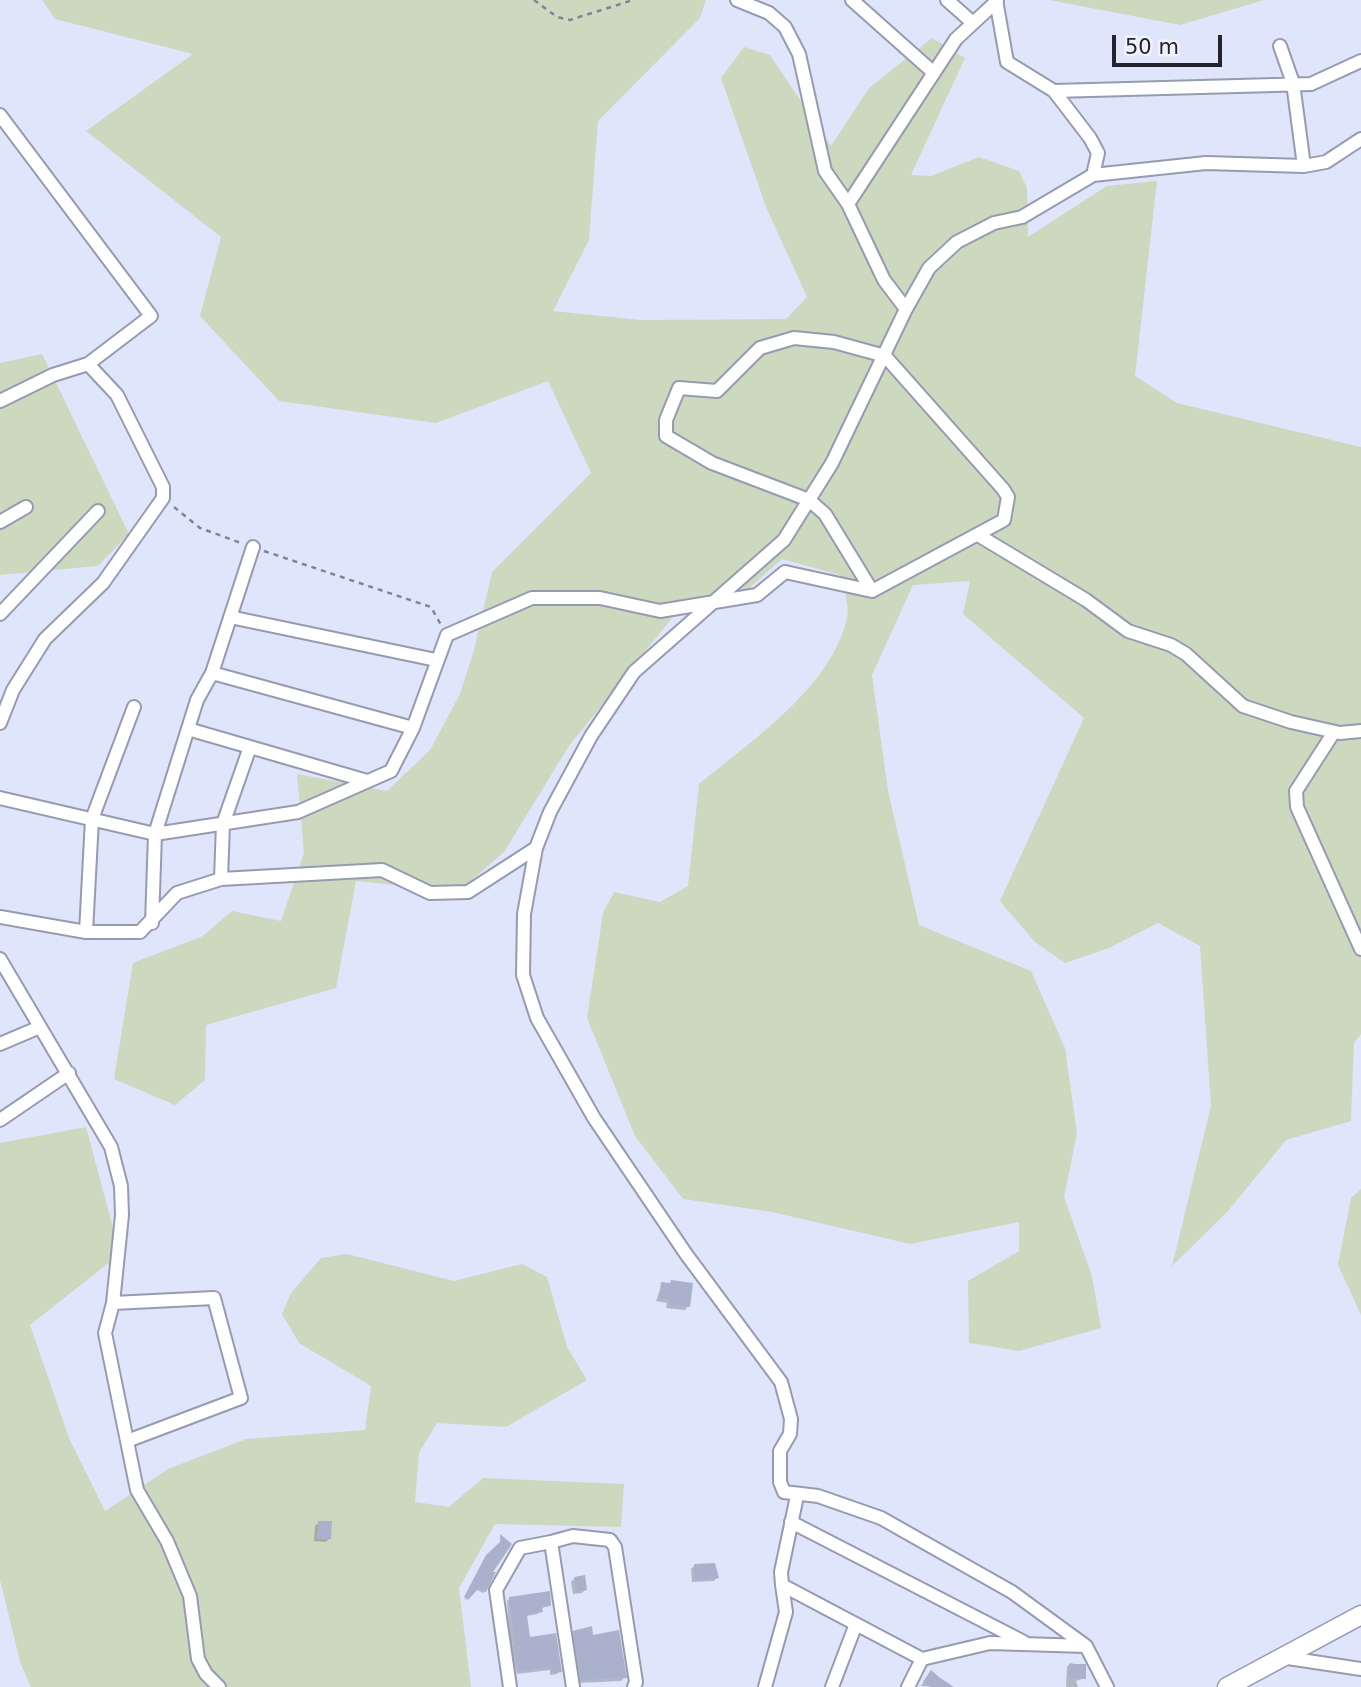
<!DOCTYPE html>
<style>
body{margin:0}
#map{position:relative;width:1361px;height:1687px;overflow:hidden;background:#dfe5fb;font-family:"DejaVu Sans",sans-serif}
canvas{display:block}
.scale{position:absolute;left:1112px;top:35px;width:110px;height:32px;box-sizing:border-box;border:4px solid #23242d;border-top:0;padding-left:9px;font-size:21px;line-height:24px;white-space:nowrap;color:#23242d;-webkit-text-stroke:5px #f0f3fc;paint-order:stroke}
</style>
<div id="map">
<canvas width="1361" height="1687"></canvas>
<div class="scale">50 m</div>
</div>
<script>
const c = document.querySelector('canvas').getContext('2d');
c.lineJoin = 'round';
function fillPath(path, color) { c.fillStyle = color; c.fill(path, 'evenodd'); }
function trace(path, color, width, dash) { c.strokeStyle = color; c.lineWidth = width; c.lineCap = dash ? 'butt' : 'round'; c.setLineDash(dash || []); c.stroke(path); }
const green = new Path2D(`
 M42 0H706L700 18 598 121 589 240 553 311 640 320 786 319 807 297 766 207 721 78 744 47 770 55 831 146 869 88 932 38 965 58 911 175 931 176 979 157 1019 171 1027 188 1028 237 1107 186 1157 181 1135 376 1177 403 1361 447V1034L1354 1043 1351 1121 1286 1140 1228 1211 1172 1266 1211 1106 1200 946 1158 923 1109 948 1065 963 1035 942 1000 901 1084 718 963 614 970 581 913 585 872 675 888 791 919 925 1031 971 1065 1048 1077 1133 1064 1197 1092 1276 1101 1328 1019 1351 969 1343 968 1281 1019 1251V1222L910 1244 772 1212 683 1199 635 1136 587 1018 603 913 614 892 660 902 688 886 699 784C751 741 831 688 847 618 850 606 843 587 840 575L782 559 739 597 688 598 569 746 504 852 458 892 356 881 336 988 206 1025 205 1080 175 1105 114 1079 133 963 203 936 232 911 281 921 304 853 297 774 387 791 430 750 460 694 474 650 492 572 591 473 548 381 436 423 279 401 200 316 221 237 86 131 193 54 55 19Z
 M1049 0H1264L1180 25Z
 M42 354 129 534 98 566 0 575V363Z
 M86 1127 120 1254 30 1325 69 1438 105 1511 168 1469 246 1439 365 1430 371 1386 299 1343 282 1314 291 1293 321 1258 347 1254 454 1281 522 1264 547 1277 567 1347 587 1380 506 1427 437 1423 419 1453 415 1502 449 1507 483 1478 624 1484 621 1527 495 1524 459 1588 471 1687H31L21 1665 0 1580V1143Z
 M1361 1189V1315L1338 1265 1351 1198Z`);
const shadow = new Path2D(`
 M662 1284 688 1306 685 1310 666 1308 667 1303 656 1301Z
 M319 1523 329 1539 326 1542 314 1541 315 1526Z
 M500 1536 510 1544 490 1574 485 1591 483 1593 475 1589 464 1601 484 1560 500 1545Z
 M694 1566 717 1578 714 1581 692 1582 691 1569Z
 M575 1578 586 1589 582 1593 573 1594 571 1582Z
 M510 1598 550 1605 540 1609 538 1614 526 1616 529 1639 560 1671 557 1674 550 1675V1670L517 1674 511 1651 507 1601Z
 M591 1628 592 1637 625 1677 621 1681 578 1683 571 1634Z
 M1070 1663 1084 1666 1085 1678 1076 1681 1078 1687H1066L1067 1667Z
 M928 1675 937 1687 921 1686Z`);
const building = new Path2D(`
 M671 1280 693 1283 690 1307 669 1305V1300L659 1298 661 1282 670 1283Z
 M318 1521H332L331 1539H317Z
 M500 1534 512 1544 493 1572H496L486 1592 479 1588 468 1600 464 1597 486 1555 501 1541Z
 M715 1563 719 1578 695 1580 694 1564Z
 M585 1575 587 1590 576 1592 574 1577Z
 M550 1591 551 1606 542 1607 543 1612 527 1615 530 1637 556 1633 562 1672 553 1673 552 1668H543L519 1672 513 1647 515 1646 509 1597Z
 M592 1626 593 1635 619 1630 627 1678 581 1680 573 1631Z
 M1069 1664H1086V1679L1068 1678Z
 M931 1670 939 1677 954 1687H931L923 1682Z`);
const path = new Path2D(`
 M534 0 557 17 570 20 633 0
 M174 507 200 528 241 543
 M264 551 431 607 441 625`);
const minor = new Path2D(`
 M737 0 769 13 785 27 799 54 825 171 848 204 884 280 906 309
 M852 0 934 73
 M947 0 973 23
 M996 0 1007 62 1054 91 1090 138 1098 153 1093 175
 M1280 46 1293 83 1304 166
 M1054 91 1311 84 1361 61
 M0 115 151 316 88 364 53 375 0 401
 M848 204 956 39 997 1
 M794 338 834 342 885 356 1003 489 1008 497 1004 520 872 591 825 514 809 500 712 463 666 436V420L679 388 717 391 760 348Z
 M0 522 26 507
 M978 535 1086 600 1128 631 1171 645 1186 654 1243 706 1291 722 1340 733 1361 731
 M0 614 98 511
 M230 617 436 660
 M212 673 413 728
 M0 723 13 690 45 639 103 583 163 498V487L117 395 88 364
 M188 729 367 781
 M1334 732 1296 791 1297 807 1361 949
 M0 798 155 834 298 812 391 771 413 728 447 635 532 598H600L660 611 757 595 785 572 872 591
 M221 879 223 824 250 747
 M0 917 86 932H140L177 893 221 879 382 870 430 893 468 892 536 848
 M152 923 155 834 197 700 212 673 253 547
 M86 932 92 819 134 707
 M0 959 111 1147 121 1186 122 1215 113 1303 105 1333 137 1490 167 1541 190 1596 198 1659 206 1674 219 1687
 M0 1044 40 1027
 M0 1120 69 1073
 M113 1303 214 1298 241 1398 127 1441
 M797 1496 781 1572 782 1585 922 1659 990 1643 1086 1646
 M791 1522 1024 1642
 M1281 1657 1361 1669
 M510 1687 496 1590 520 1548 551 1542
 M573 1687 551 1542 573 1536 610 1540 615 1547 636 1682 634 1687
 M765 1687 786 1612 782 1585
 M832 1687 856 1624
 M908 1687 922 1659
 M1107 1687 1086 1646 1012 1592 881 1518 818 1496 784 1492 780 1482V1451L790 1434 791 1419 781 1382 686 1254 594 1118 537 1018 523 975 524 914 536 848 550 812 591 736 634 672 784 540 832 463 906 309 929 268 957 242 994 223 1022 217 1093 175 1206 163 1304 166 1326 162 1361 139`);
const secondary = new Path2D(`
 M1227 1687 1361 1615`);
fillPath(green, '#ccd9bf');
fillPath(shadow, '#0003');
fillPath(building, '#aab1cc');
trace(minor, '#969bb0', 16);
trace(secondary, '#969bb0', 21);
trace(path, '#818494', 2.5, [5, 5]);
trace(minor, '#fff', 12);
trace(secondary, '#fff', 18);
</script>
